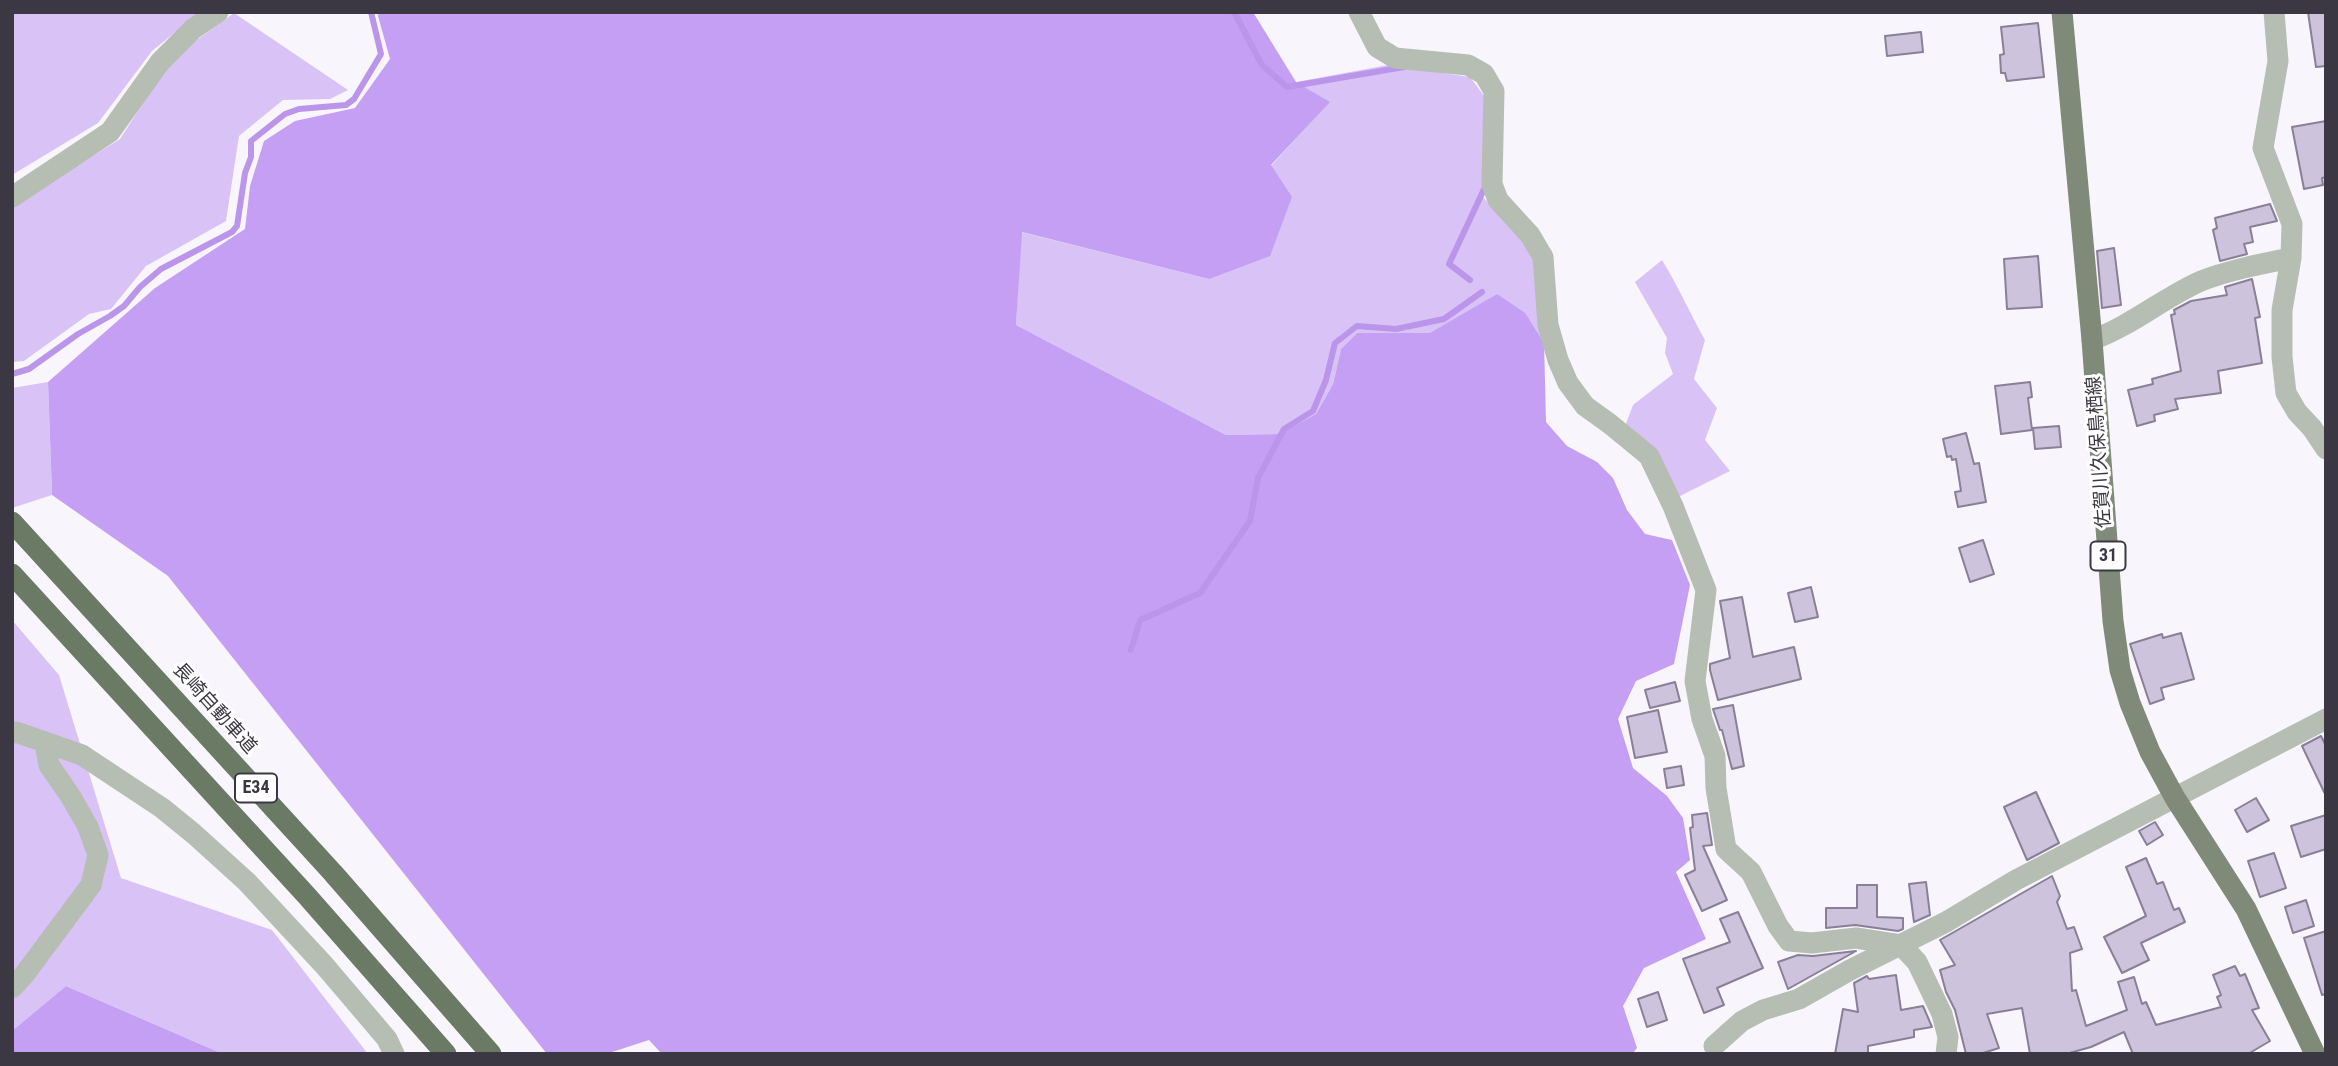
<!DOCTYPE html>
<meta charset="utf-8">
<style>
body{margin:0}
#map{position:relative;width:2338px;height:1066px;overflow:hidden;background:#f8f6fc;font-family:"Roboto Condensed",sans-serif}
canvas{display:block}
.frame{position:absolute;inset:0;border:14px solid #3c3843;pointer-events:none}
</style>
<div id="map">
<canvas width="2338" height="1066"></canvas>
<div class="frame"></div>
</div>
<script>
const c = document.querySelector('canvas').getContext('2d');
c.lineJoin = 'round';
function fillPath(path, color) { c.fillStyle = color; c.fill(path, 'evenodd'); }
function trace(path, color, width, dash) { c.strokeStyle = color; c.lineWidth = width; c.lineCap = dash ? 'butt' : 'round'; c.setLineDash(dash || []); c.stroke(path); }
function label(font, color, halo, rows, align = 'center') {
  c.font = font + ' "Roboto Condensed","Noto Sans JP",sans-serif'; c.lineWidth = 6; c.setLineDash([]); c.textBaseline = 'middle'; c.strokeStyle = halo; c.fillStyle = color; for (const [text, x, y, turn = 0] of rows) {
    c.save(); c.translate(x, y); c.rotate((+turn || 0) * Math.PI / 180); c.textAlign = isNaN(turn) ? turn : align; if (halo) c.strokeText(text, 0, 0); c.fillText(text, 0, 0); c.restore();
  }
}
const green = new Path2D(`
 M12 12H200L152 51 98 123 12 175Z
 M234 13 348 90 330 99 283 100 239 136 226 221 146 266 111 309 89 314 24 361 12 362V206L120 139 172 58Z
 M1388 65 1470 77 1485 97 1482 196 1532 251 1544 343 1497 294 1430 334 1357 333 1341 349 1333 384 1316 414 1279 434 1226 435 1016 325 1021 232 1209 279 1271 166 1329 102 1296 82Z
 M1662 260C1678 286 1690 313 1705 340L1694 379 1717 408 1705 440 1730 471 1678 497 1624 429 1633 405 1673 374 1665 353 1667 338 1635 282Z
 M48 382 52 495 12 508V388Z
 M12 620 59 675 121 878 272 930 368 1054H223L66 986 12 1031Z`);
const forest = new Path2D(`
 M379 12H1253L1296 82 1330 102 1271 165 1292 197 1270 256 1209 279 1022 232 1016 325 1226 435 1279 434 1316 414 1333 384 1341 349 1357 333H1430L1497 294 1525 313 1544 343 1546 422 1567 446 1597 462 1613 478 1627 510 1645 534 1672 540 1690 585 1674 664 1636 681 1618 719 1633 768 1667 796 1683 818 1690 860 1676 872 1706 939 1644 968 1623 1006 1637 1048 1632 1054H662L649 1040 606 1054H547L168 576 52 495 48 382 155 288 245 229 250 186 264 141 295 121 355 108 390 59 378 16Z
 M66 986 223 1054H12V1031Z`);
const stream = new Path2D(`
 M1234 12 1262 65 1287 87 1404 67
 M1470 280 1449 264 1486 185
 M12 374 29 369 78 334 110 316 124 306 140 287 161 269 232 232 237 226 245 173 251 157V141L285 114 299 109 346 105 354 99 381 54 371 12
 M1131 650 1140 620 1200 593 1250 521 1258 478 1284 429 1313 411 1326 380 1335 343 1357 326 1396 329 1444 319 1482 292`);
const building = new Path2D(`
 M2308 12H2326V66L2316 67Z
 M2038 23 2044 77 2007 81 2005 73H2001L2000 55 2004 54 2001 27Z
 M1921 32 1923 52 1887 56 1885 36Z
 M2326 121V177L2322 178 2323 185 2304 189 2292 127Z
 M2270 204 2277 221 2250 227 2253 242 2244 244 2247 254 2220 261 2213 230 2217 228 2215 218Z
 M2114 248 2121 305 2102 308 2097 251Z
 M2038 256 2042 307 2007 309 2004 259Z
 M2252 279 2260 317 2255 318 2262 363 2218 371 2221 393 2175 399 2178 409 2154 415 2155 421 2137 426 2128 390 2153 384 2152 379 2181 371 2171 315 2175 314 2174 310 2191 301 2227 295 2225 287Z
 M2030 382 2032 397 2028 398 2032 430 2001 434 1995 386Z
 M2059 426 2061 447 2035 449 2033 428Z
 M1966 433 1974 464 1979 463 1986 502 1958 507 1955 492 1961 491 1956 459 1952 460 1951 456 1947 457 1943 439Z
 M1983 540 1994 574 1970 582 1959 548Z
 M1811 587 1818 617 1795 622 1788 593Z
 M1742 597 1753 657 1794 647 1801 679 1718 700 1710 670V664L1730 658 1720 601Z
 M2181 633 2194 679 2161 688 2164 699 2150 704 2130 644 2162 634 2163 638Z
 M1675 682 1680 701 1650 708 1645 690Z
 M1733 705 1744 766 1732 769 1722 730H1720L1713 709Z
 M1658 710 1667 752 1635 758 1627 717Z
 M2321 736 2326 746V796L2302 746Z
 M1681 766 1684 785 1667 788 1664 769Z
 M2036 792 2059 843 2027 860 2004 807Z
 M2256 798 2269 820 2247 832 2235 810Z
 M1707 813 1712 845 1703 846 1727 900 1702 911 1685 875 1695 870 1690 828 1693 827 1692 815Z
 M2326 815V849L2301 857 2291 826Z
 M2155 822 2163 835 2147 845 2139 831Z
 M2274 853 2286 888 2260 897 2248 861Z
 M2146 858 2157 884 2163 882 2174 910 2179 908 2185 922 2141 943 2149 960 2122 973 2104 937 2146 916 2126 867Z
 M2052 876 2060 896 2057 902 2067 929 2074 927 2082 949 2070 953 2072 991 2076 990 2086 1026 2127 1010 2118 982 2134 977 2142 1004 2146 1002 2156 1025 2221 1007 2217 997 2221 995 2213 975 2235 966 2240 976 2245 974 2259 1008 2252 1010 2270 1041 2248 1054H2133L2124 1032 2091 1047 2066 1054H2030L2022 1008 1987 1014 1999 1048 1980 1054H1966L1955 1010 1946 992 1940 970 1955 965 1940 940Z
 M1926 882 1930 915 1914 922 1909 884Z
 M1857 885H1877V917L1903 918V929L1898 931 1855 925 1826 928V908H1857Z
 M2306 900 2314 926 2293 933 2285 907Z
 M1738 912 1763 968 1717 988 1724 1005 1704 1013 1683 959 1730 942 1720 919Z
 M2326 931V994L2322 995 2304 938Z
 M1856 951 1788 989 1778 962 1798 955 1813 956Z
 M1896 975 1901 1010 1923 1006 1932 1027 1914 1030V1037L1868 1046V1054H1835L1843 1009 1858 1012 1854 983 1867 976 1869 979Z
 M1658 992 1667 1020 1647 1027 1638 999Z`);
const minor = new Path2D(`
 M1359 12 1377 47 1395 58 1468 65 1484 74 1494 91 1492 184 1498 200 1530 235 1543 257 1548 325 1558 360 1568 383 1585 406 1610 424 1649 456 1673 506 1706 590 1695 681 1702 719 1715 756 1716 788 1726 849 1751 872 1778 926 1789 941 1812 943 1856 938 1901 945 1917 962 1942 1014 1948 1037 1946 1054
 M2274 12 2278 61 2263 148 2292 224 2291 258 2282 310V357L2286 393 2297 412 2312 428 2326 449
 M12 197 110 132 160 62 193 29 218 12
 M2092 340C2131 326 2163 298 2201 281 2229 270 2261 264 2291 258
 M12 733 16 732 82 755 162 808 194 834 247 882 324 965 387 1039 394 1054
 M12 988 24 975 91 885 98 855 88 827 71 797 49 765 45 743
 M1714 1046 1742 1021 1763 1010 1799 999 1850 970 1946 922 2016 880 2326 719`);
const major = new Path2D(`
 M2062 12 2092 340 2113 621 2120 670 2130 703 2150 752 2175 798 2246 909 2315 1054`);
const highway = new Path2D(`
 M12 522 333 873 491 1054
 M12 574 307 896 446 1054`);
const shields = [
 [2108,556,35],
 [256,788,42]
];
const shieldNames = [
 ["31",2108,556],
 ["E34",256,788]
];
const streetNames = [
 ["佐賀川久保鳥栖線",2100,452,-94],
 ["長崎自動車道",214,709,48]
];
fillPath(green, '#d8c2f6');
fillPath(forest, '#c49ff4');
trace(stream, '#ba95ea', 6);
fillPath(building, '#cdc3dd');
trace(building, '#897f97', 2);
trace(minor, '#b6bdb2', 21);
trace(major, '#7f8b78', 21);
trace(highway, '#6b7a64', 21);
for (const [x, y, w] of shields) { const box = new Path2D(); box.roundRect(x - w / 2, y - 14.5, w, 29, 5); c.fillStyle = '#fff'; c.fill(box); trace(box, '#3c3843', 2); }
label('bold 18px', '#3c3843', null, shieldNames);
label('19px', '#3c3843', '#fff', streetNames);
</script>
